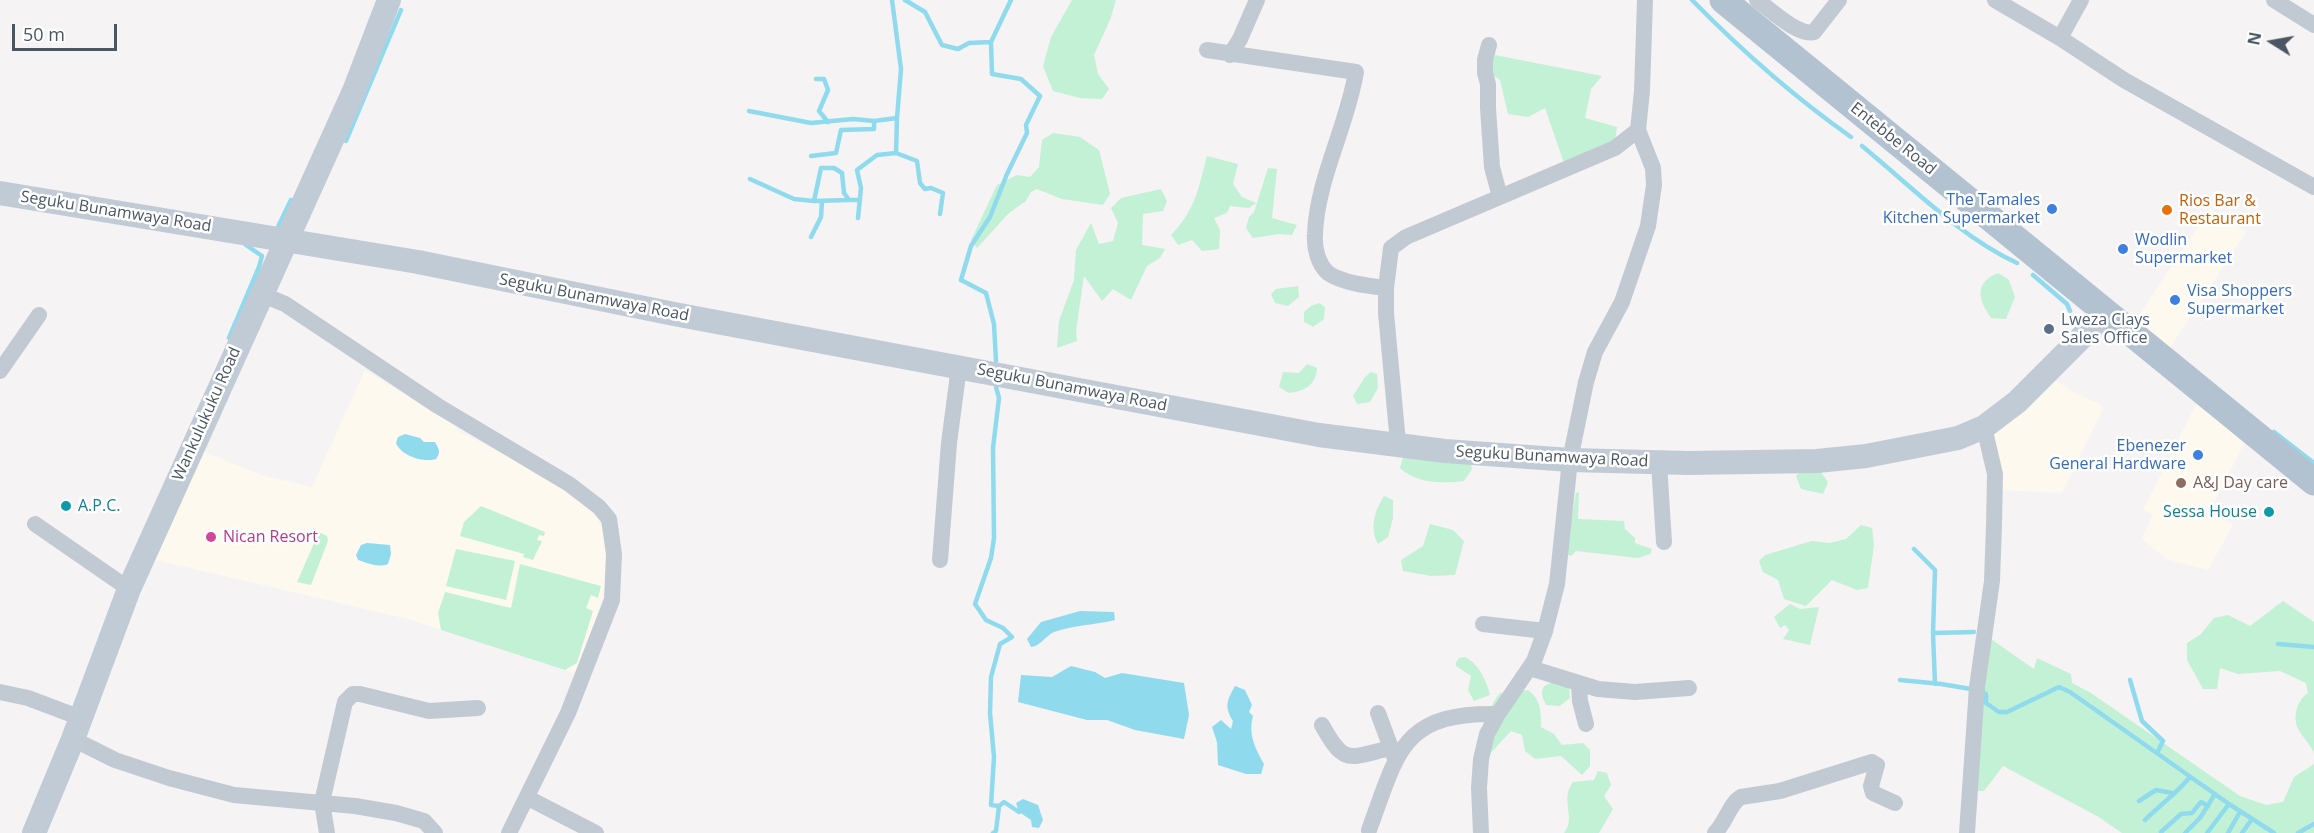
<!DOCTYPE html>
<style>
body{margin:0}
#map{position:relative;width:2314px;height:833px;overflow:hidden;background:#f5f3f3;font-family:"Open Sans",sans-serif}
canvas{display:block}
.north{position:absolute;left:2242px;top:12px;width:60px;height:60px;-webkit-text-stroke:4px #fff;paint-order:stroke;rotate:281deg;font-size:16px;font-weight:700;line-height:24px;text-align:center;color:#4a5661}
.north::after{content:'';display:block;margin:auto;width:21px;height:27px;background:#4a5661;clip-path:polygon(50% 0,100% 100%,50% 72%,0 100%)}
.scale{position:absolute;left:12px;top:24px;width:105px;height:27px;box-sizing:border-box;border:3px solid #4a5661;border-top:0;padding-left:8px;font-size:18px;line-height:21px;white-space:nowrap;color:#4a5661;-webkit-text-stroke:4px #fff;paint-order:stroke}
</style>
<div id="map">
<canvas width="2314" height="833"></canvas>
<div class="north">N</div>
<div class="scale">50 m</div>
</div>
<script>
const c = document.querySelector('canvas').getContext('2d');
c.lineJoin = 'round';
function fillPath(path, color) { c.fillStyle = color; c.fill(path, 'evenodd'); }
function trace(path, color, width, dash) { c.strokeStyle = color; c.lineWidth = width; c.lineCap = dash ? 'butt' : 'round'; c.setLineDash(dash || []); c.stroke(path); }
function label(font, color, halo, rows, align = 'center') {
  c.font = font + ' "Open Sans",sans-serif'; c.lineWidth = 5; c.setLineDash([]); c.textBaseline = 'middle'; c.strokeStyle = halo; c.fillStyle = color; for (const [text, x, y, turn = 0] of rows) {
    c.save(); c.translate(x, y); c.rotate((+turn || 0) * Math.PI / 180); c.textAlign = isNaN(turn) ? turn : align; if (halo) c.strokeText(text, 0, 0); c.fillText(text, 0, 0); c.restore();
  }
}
const commercial = new Path2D(`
 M2210 208 2246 232 2168 351 2134 323Z
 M365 370 454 425 460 432 510 457 579 498 597 517 604 531 608 549 607 584 577 674 408 619 151 559 200 450 261 475 312 487Z
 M2052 378 2075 393 2100 404 2103 409 2062 493 1998 490 1993 430Z
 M2196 404 2246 440 2210 511 2233 525 2208 570 2166 559 2142 539 2153 514 2143 510Z`);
const green = new Path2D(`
 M1072 0H1116L1110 20 1094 55 1098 74 1109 89 1102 99 1080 98 1053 91 1043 66 1051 37Z
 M1495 55 1602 76 1591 89 1585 118 1617 127 1615 141 1564 163 1545 108 1528 117 1508 114 1500 80 1490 73 1491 62Z
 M1053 133 1080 137 1099 150 1110 194 1103 205 1062 199 1037 189 1031 192 1026 201 1009 213 977 248 971 240 997 185 1017 175 1030 177 1039 167 1042 140Z
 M1207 156 1238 164 1233 184 1242 197 1256 203 1249 208 1230 206 1227 213 1214 218 1220 230 1219 249 1202 251 1192 240 1178 245 1171 235C1196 209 1198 189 1207 156Z
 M1268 168 1277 169 1272 218 1297 225 1292 235 1279 234 1253 238 1246 228 1249 217 1254 212Z
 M1161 189 1167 201 1163 211 1143 214 1142 245 1165 249 1160 258 1147 266 1131 300 1113 289 1102 301 1084 276 1076 331 1077 341 1057 348 1059 321 1074 280 1076 250 1091 223 1099 244 1113 241 1118 223 1111 208 1121 198Z
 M1998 273 2009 280 2015 297 2006 319 1991 318C1978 299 1974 283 1998 273Z
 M1298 286 1299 297 1288 306 1275 303 1271 294 1276 289Z
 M1319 303 1325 307 1324 319 1313 327 1304 322V312L1311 306Z
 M1307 364 1317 368C1316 386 1304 391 1289 393L1279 387 1283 372 1299 373Z
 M1371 372 1377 374 1378 388 1370 402 1357 404 1353 396 1365 377Z
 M1404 454 1470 460 1472 469 1464 481C1443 484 1415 483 1400 468Z
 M1804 468 1821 472 1828 482 1823 494 1801 489 1796 476Z
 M1579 492 1578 519 1624 521 1625 529 1635 538V543L1652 549 1650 554 1638 558 1576 551 1571 556 1565 554 1576 493Z
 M1384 496 1393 500V518L1388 537 1378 544C1369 528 1375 510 1384 496Z
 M481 506 545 532 544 536 539 535 537 540 542 541 533 560 523 557 524 554 460 536 464 522Z
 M1430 524 1453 530 1464 541 1455 575 1431 576 1403 571 1401 560 1423 546Z
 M1861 525 1872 528 1874 545 1868 588 1857 590 1832 580 1806 606 1784 599 1778 580 1763 572 1759 561 1765 555 1812 541 1830 543 1846 539Z
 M319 532 327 536 328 541 311 585 297 582Z
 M456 549 515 561 506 600 446 586Z
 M520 564 601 586 598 598 591 595 586 608 593 611 577 663 565 670 441 630 438 613 445 592 511 608Z
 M2283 601 2314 622V753C2310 743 2298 733 2296 723 2294 712 2299 698 2308 693L2306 683 2280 671 2238 674 2220 668 2217 689H2203L2187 660V643L2201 634 2214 618 2228 615 2250 626Z
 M1790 604 1800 609 1819 607 1810 645 1783 639 1789 630 1785 625 1780 628 1774 617Z
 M1988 637 2034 669 2037 658 2071 674 2072 683 2091 693 2240 796 2266 805 2283 802 2294 777 2314 764V833H2122L2097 816 2003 766 1984 791H1972Z
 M1465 657C1478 663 1487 681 1490 695L1474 701 1468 690 1471 676 1456 666V662L1459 658Z
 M1563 680 1569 686 1570 698 1560 706 1546 705C1536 685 1546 684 1563 680Z
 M1528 690C1541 700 1541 711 1541 727L1554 734 1562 745 1583 743 1590 750V766L1582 775 1561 756 1535 759 1525 751 1522 735 1511 731 1486 758C1481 729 1482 717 1500 693Z
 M1598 771 1607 773 1611 785 1604 796 1613 809 1599 833H1564C1577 818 1559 800 1573 782L1594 780Z`);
const water = new Path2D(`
 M405 434 420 438 424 442H435C439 449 441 452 436 459 424 463 401 456 396 443L398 437Z
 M367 543 390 545 391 554 388 564C378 568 367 563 358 560L356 555 361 545Z
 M1080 611 1114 612 1115 620C1095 625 1073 625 1054 632 1045 636 1041 646 1031 647L1027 639 1041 622Z
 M1071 666 1095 672 1105 678 1122 673 1184 683 1189 715 1184 739 1135 730 1107 720H1087L1018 702 1021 675 1052 677Z
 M1235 686 1245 690 1252 705 1249 712 1253 716C1248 734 1255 748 1264 764L1261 774H1246L1218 765 1217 742 1212 727 1221 720 1231 729 1233 721C1224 707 1227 700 1235 686Z
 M1023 799 1038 805 1043 820 1039 828 1032 827 1031 820 1019 812 1016 803Z`);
const stream = new Path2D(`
 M905 0 925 12 942 45 958 49 969 43 991 42 992 74 1021 79 1040 96 1026 125 1027 133 1007 174 990 217 971 246 961 280 986 293 994 324 996 361
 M1692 0C1741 50 1794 97 1851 137
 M991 42 1011 0
 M816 79H824L828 90 819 111 828 122
 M749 111 811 123 853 119 874 121 897 118 901 69 892 0
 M346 141 401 10
 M1862 146C1911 186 1959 236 2017 263
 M896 153 917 161 920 183 925 189 931 188 943 193 940 214
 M811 156 836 153 841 130 874 129V121
 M750 179 794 199 814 201 849 200
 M814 201 821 168H834L842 173 844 193 849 200H860
 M858 218 861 188 857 170 877 155 896 153 897 118
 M276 231 291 200
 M811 237 821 217 822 201
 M2033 275 2067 304 2070 311
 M229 338 259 267 262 256 246 245
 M996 387 999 398 993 448 994 538 991 558 975 604 986 620 1003 628 1012 637 1000 644 991 677 990 713 994 757 991 805 999 806
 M2274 432 2314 463
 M1914 549 1935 570 1933 633 1935 684
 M1933 633 1974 632
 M2278 644 2314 647
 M1900 680 1941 684 1971 689
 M2130 680 2142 721 2163 741 2157 753
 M1980 691 1986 694V703L1999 712H2007L2059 687 2070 692 2229 804 2274 833
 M2139 801 2156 790 2172 793
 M2145 820C2160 805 2177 793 2190 777
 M2161 832 2181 814 2192 813 2201 802 2208 806
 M993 833 996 831 999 806 1004 802 1019 812
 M2185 833 2200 818 2215 794
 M2207 833 2229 804
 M2228 833 2240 812
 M2242 833 2252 819
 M2298 833 2314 824`);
const minor = new Path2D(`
 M1757 0C1771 10 1798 36 1814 32L1839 0
 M1995 0 2060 38 2124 80 2314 187
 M2274 0 2314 25
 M2060 38 2081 0
 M1489 45 1485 60V73L1488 84V108L1492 167 1500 197
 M1207 50 1356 72C1347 127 1317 179 1315 234 1314 248 1318 264 1328 273 1342 283 1369 286 1386 288
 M1230 55 1240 39 1257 0
 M261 294 285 304 438 406 569 484 599 507 609 519 614 554 612 600 568 713 509 833
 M0 371 39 315
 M1398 443 1386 313V288L1391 248 1406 237 1615 148 1638 130
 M1659 463 1664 542
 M35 524 129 589
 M940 560 949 443 959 367
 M1483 624 1545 631
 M1530 668 1598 689 1635 692 1689 688
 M1579 684 1580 701 1586 724
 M0 692 28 698 81 718
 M1378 713 1394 756
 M1322 725C1345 767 1349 757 1391 748
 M73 739 115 760 169 778 234 795 355 806 396 813 424 821 435 833
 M528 798 596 833
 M1369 830C1398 752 1401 712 1498 714
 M327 833 322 802 345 702 353 694H360L429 711 478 708
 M1481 833 1479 788 1481 759 1487 734 1498 714 1534 661 1545 631 1557 584 1570 460 1586 382 1595 352 1622 302 1648 226 1654 185 1653 168 1638 130 1642 91 1645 0
 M1715 833C1726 822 1730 803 1741 797L1780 791 1872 762 1877 765 1871 786 1873 793 1895 803
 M1967 833 1977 687 1992 581 1994 525 1995 474 1984 427`);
const secondary = new Path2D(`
 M0 193 418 262 674 314 1319 435 1445 451 1570 460 1688 463 1817 461 1866 456 1958 438 1984 427 2017 402 2106 313
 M34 833 73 739 129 589 354 91 389 0`);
const primary = new Path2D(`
 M1723 0 2314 482`);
const markers = [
 [2052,209,6,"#3f7fe0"],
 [2167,210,6,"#e8710a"],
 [2123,249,6,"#3f7fe0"],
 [2175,300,6,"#3f7fe0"],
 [2049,329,6,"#5c6f8a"],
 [2198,455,6,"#3f7fe0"],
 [2181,483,6,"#8d6e63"],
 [66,506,6,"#0f9aa8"],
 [2269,512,6,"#0f9aa8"],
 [211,537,6,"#d1479c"]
];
const streetNames = [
 ["Entebbe Road",1893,139,39],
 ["Seguku Bunamwaya Road",116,212,9],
 ["Seguku Bunamwaya Road",594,298,11],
 ["Seguku Bunamwaya Road",1072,388,11],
 ["Wankulukuku Road",207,414,-66],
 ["Seguku Bunamwaya Road",1552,457,3]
];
const shopNames = [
 ["The Tamales",2040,200],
 ["Kitchen Supermarket",2040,218],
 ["Wodlin",2135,240,"left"],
 ["Supermarket",2135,258,"left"],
 ["Visa Shoppers",2187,291,"left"],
 ["Supermarket",2187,309,"left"],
 ["Ebenezer",2186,446],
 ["General Hardware",2186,464]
];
const foodNames = [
 ["Rios Bar &",2179,201],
 ["Restaurant",2179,219]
];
const serviceNames = [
 ["Lweza Clays",2061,320],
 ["Sales Office",2061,338]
];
const educationNames = [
 ["A&J Day care",2193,483]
];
const cultureNames = [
 ["A.P.C.",78,506],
 ["Sessa House",2257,512,"right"]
];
const hotelNames = [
 ["Nican Resort",223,537]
];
fillPath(commercial, '#fdf9ef');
fillPath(green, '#c3f1d5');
fillPath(water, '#90daee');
trace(stream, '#90daee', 4.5);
trace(minor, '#c1cad2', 16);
trace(secondary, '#c1cbd6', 24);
trace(primary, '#b3c2d1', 27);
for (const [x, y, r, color] of markers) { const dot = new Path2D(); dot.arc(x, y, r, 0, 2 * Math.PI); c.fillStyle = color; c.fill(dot); trace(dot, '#fff', 2); }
label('16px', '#4a5661', '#fff', streetNames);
label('16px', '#366cbe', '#fff', shopNames, 'right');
label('16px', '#c56008', '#fff', foodNames, 'left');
label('16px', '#4e5e75', '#fff', serviceNames, 'left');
label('16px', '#785e54', '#fff', educationNames, 'left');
label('16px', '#0d838f', '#fff', cultureNames, 'left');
label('16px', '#b23c85', '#fff', hotelNames, 'left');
</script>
